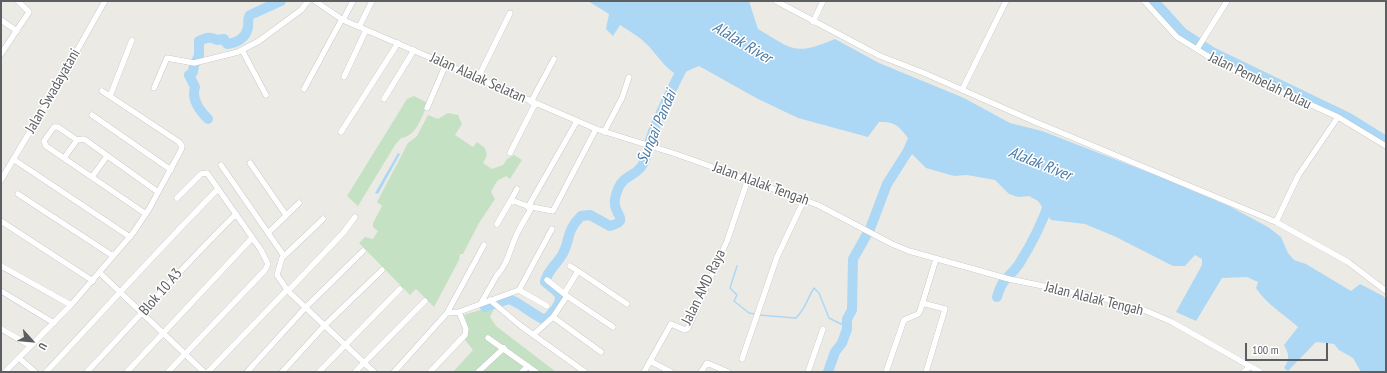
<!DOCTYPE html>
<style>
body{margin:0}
#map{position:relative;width:1387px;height:373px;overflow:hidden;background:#eceae4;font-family:"PT Sans Narrow",sans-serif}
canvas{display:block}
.frame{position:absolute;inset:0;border:2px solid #5c5f62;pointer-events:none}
.north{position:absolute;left:12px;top:321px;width:40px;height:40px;-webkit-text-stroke:3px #fff;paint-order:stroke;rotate:117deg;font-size:11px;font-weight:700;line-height:16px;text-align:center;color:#5c5f62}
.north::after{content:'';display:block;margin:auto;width:14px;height:18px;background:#5c5f62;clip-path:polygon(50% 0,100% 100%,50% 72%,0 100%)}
.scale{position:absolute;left:1245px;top:343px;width:83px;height:18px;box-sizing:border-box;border:2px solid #5c5f62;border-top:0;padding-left:5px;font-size:12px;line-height:14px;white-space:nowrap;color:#5c5f62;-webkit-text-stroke:3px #fff;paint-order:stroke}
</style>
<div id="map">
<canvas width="1387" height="373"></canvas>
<div class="frame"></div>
<div class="north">U</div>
<div class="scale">100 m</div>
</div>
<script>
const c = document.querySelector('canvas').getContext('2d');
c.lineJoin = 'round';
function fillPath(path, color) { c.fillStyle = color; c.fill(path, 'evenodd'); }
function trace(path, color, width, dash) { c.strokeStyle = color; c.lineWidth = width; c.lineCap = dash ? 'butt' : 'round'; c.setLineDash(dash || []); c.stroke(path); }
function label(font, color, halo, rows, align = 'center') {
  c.font = font + ' "PT Sans Narrow",sans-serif'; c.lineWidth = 3; c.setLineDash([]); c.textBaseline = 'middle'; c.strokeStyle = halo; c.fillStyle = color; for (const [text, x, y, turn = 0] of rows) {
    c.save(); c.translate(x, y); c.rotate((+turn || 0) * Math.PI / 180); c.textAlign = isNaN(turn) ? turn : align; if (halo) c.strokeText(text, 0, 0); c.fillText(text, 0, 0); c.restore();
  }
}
const green = new Path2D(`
 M414 96 428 103C422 116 417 136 401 138L395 145 358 206 347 196 407 99Z
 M448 113 458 115 462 124 455 135 473 147 477 142 485 148 487 155 483 163 492 169 503 165 507 159 514 155 522 160 510 179 506 176 497 181 491 192 495 199 479 223 463 254H460L459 260 434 307 416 289 410 295 359 243 365 237 373 239 378 231 373 227V223L382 206 377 202 408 143 417 136 428 115 438 119Z
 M490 307 494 309 490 317 496 326 556 372H453L473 350 465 340C469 330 468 325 464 315Z`);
const water = new Path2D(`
 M588 1H749L758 29C794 50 794 56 835 39L879 63 964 98 1010 123 1042 131 1158 176 1229 206 1268 227 1281 237 1288 253 1294 260 1306 264 1351 291 1360 284 1383 296 1386 299V372H1361L1353 358 1339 350 1334 344 1316 342 1288 371 1284 368C1290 359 1289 354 1284 345L1298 327C1284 314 1266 304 1256 288L1258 282 1247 277 1222 278 1196 321 1176 312 1202 265V259L1195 255 1185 266H1173L1116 237 1085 224 1051 220 1038 201 1029 196 1018 197 1009 194 995 180 967 175 954 176 926 168 912 154 904 164 899 159 908 138C899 126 895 121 879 122L868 137 798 118 758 99 699 66 678 75C663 68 655 50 641 39 635 34 627 30 620 25L613 36 606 29 609 14Z
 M398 153 400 154 378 194 375 193Z`);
const stream = new Path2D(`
 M737 266 730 288 737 295 734 301 749 313 755 314
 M758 315 796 318C806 308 807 299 814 288L819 293 829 318 841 324 847 319`);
const river = new Path2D(`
 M1154 1 1183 33 1212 52 1349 118 1386 141
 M208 119C199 110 191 99 195 87L189 75 193 72 194 65 199 56V41C206 38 210 36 217 40L224 39 227 44C237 43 246 38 248 27 249 22 247 19 250 15L281 1
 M997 297C1003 276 1009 279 1019 264 1031 245 1043 221 1050 200
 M485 307 509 299C517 301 535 316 545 320 551 314 561 306 560 296L556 291 545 282C547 271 556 265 562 255 571 240 565 232 581 216L590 215 610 226C630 221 615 215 615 204 614 199 616 194 618 189 624 174 636 177 643 164 648 153 649 141 654 129 663 107 674 84 685 63
 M828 372 835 352 842 343 847 329V319L852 310 853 259 870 229 887 184 908 151`);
const minor = new Path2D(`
 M315 1 343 20 596 129 676 154 818 205 892 244 909 251 1009 279 1111 300 1144 310 1172 322 1260 372
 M776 1 880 56 924 73 1033 121 1276 222 1348 262 1386 291
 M1144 1 1177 37 1206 55 1238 72 1338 117 1386 146
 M1 20 17 31
 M343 20 353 1
 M813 22 823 1
 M359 27 372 1
 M1197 49 1227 1
 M242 50 266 95
 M1 54 29 12 18 1
 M344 77 366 30
 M478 78 510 13
 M154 88 167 58 194 63 238 52 259 41 301 10 308 1
 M304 89 342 19
 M962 90 1006 1
 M110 96 132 40
 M384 99 414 50
 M531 102 554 59
 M427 108 446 64
 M92 115 171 170
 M341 132 398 43
 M604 132 622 98 629 77
 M510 153 535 104
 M64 158 77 140
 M13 159 130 237
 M250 163 286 215
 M221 165 284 256
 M92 177 107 156
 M1 180 57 86 105 1
 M18 194 113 256
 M511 200 517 189
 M528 207 577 121
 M146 214 46 146 44 141 54 127H58L77 140 84 139 158 192
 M323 219 282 258 277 275 288 291 343 233 355 217
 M1 221 93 281
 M1276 222 1298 176 1338 117
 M497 224 511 200 530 207
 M268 233 299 203
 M1 266 71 305
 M578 271 627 304
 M100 273 204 372
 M547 280 567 296
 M519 290 552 229
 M1 291 54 323
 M288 291 374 372
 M564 294 578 271 570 266
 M490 300 521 326 585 372
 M481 303 497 275C508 264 510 248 517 234 521 225 527 216 532 207L553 211 596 129
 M922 303 945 309 926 372
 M447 313 484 245
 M553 317 601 352
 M1 329 31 346
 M533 335 553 317 567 296 613 327
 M488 338 536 372
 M19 358 35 372
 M742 359 777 257 804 200
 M650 361 671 372
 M5 372 71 305 133 233 149 209 181 150 182 146 179 142 102 91
 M46 372C103 311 159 249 217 190
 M87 372C137 319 184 265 236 214
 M127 372 252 238
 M168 372 265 270 268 264 261 250 207 173 201 174 177 198
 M208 372 287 290
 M247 372 305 308 363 251
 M282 372 324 326 382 270
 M319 372 400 289
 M355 372 425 301
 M394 372 447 313 459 312 519 290 547 306
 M430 372 465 335 466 329 459 312
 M478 372 504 348
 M522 372 528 366
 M644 372 671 324 685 330 688 328 727 241 748 179
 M701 372 707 363 728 372
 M808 372 823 329
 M886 372 904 320 918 314 920 311 936 259
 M1244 372 1250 366`);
const streetNames = [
 ["Jalan Alalak Selatan",478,78,24],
 ["Jalan Pembelah Pulau",1260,81,26],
 ["Jalan Swadayatani",53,91,-60],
 ["Jalan Alalak Tengah",761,184,20],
 ["Jalan AMD Raya",704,287,-64],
 ["Blok 10 A3",161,292,-49],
 ["Jalan Alalak Tengah",1094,299,14]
];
const waterNames = [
 ["Alalak River",742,43,31],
 ["Sungai Pandai",657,127,-67],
 ["Alalak River",1040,164,22]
];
fillPath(green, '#c4e1c3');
fillPath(water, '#acd8f5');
trace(stream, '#acd8f5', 1.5);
trace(river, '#acd8f5', 10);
trace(minor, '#b1b4b7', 6);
trace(minor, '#fff', 5.5);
label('15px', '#5c5f62', '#fff', streetNames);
label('italic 16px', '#4b7aa5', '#fff', waterNames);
</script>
